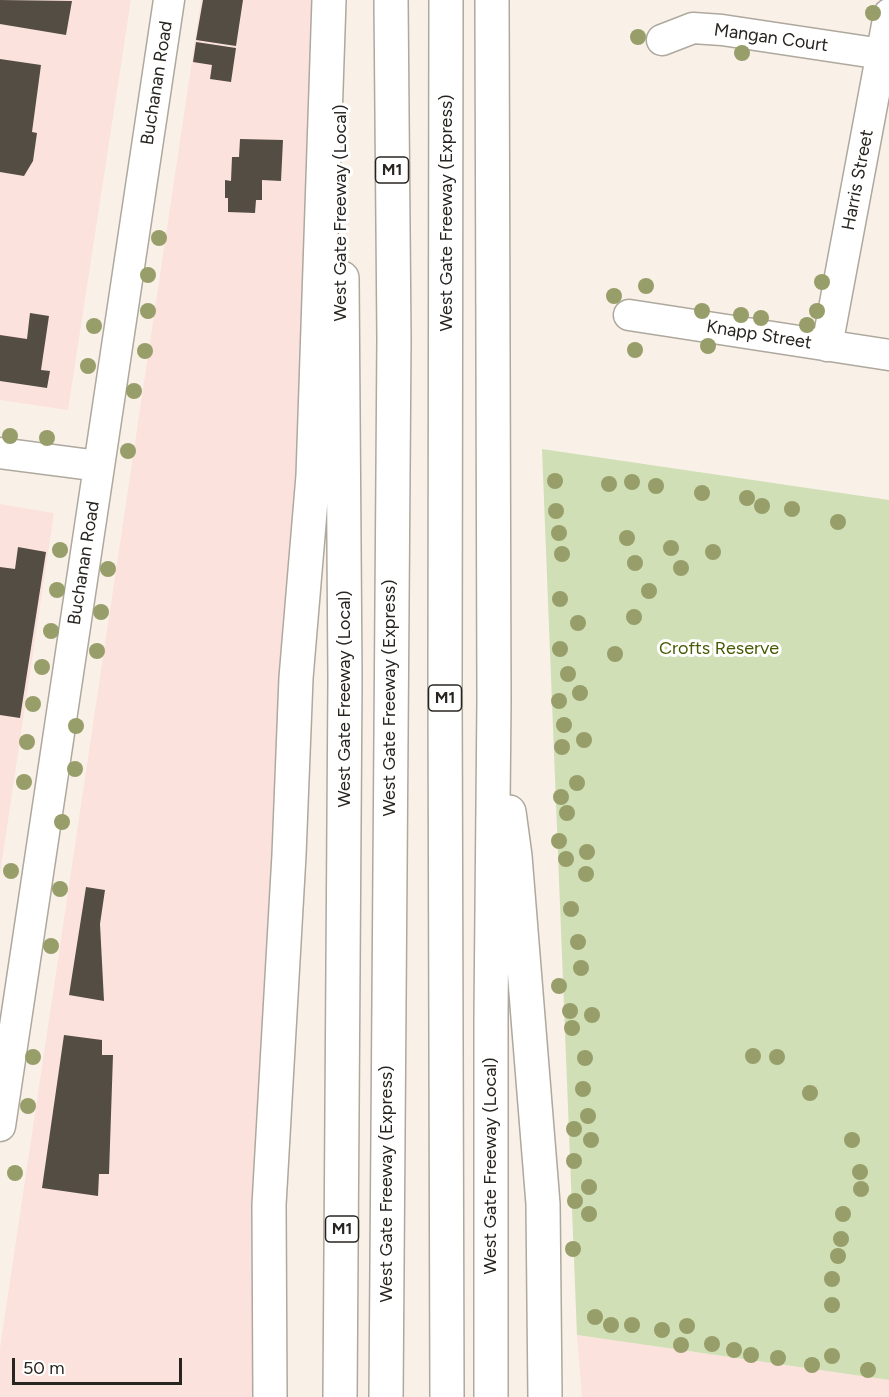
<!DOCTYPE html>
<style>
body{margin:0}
#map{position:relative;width:889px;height:1397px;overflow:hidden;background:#f9f1e7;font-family:Figtree,sans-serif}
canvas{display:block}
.scale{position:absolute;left:12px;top:1358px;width:170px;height:27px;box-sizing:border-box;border:3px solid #282521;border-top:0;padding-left:8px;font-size:18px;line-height:21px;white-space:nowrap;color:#282521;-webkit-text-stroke:4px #fff;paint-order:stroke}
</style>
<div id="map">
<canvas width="889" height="1397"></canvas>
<div class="scale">50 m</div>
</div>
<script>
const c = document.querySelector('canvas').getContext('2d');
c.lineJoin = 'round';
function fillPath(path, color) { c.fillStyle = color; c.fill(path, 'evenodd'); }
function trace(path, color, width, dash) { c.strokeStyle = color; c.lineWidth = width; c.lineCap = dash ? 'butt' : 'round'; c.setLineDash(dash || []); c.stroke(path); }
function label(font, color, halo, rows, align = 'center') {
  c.font = font + ' Figtree,sans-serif'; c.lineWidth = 6; c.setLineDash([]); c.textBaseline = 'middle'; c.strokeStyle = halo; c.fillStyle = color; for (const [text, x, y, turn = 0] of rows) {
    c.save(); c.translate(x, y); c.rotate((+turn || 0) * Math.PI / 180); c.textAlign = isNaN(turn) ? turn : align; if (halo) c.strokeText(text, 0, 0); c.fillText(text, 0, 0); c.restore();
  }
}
const industrial = new Path2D(`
 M0 0H131L68 410 0 400Z
 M201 0H314L266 1397H0V1348Z
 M0 504 54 513 0 874Z
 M577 1335 889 1380V1397H582Z`);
const green = new Path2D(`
 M542 449 889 500V1380L577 1335Z`);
const building = new Path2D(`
 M0 0 72 1 66 35 0 24Z
 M203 0H243L236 46 196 40Z
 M196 42 236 48 231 82 210 79 212 65 193 62Z
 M0 59 41 65 32 132 37 133 33 161 24 176 0 172Z
 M240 139 283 140 281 181 262 180V200H256L255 213 228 212V198H225V180L231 181 232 157H239Z
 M30 313 49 316 41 370 50 371 47 388 0 381V335L27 339Z
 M18 547 46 552 20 718 0 715V567L15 569Z
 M86 887 105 890 100 924 104 1001 69 995Z
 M64 1035 102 1040V1055H113L109 1174H99L98 1196 42 1188Z`);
const minor = new Path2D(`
 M662 40 693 28 722 30 882 54
 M629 315 889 355
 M827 346 889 14
 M0 453 99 466
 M0 1126 169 0`);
const highway = new Path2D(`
 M446 0 445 685 447 1397
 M509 812 515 856 543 1204 545 1397
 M270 1397 269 1205 289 855 296 678 313 476 329 0
 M340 1397 345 679 342 278
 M386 1397 394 339 391 0
 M491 1397V1015L494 700 492 0`);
const trees = [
 [873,13],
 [638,37],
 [742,53],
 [159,238],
 [148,275],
 [822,282],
 [646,286],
 [614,296],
 [148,311],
 [702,311],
 [817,311],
 [741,315],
 [761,318],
 [807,325],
 [94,326],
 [708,346],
 [635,350],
 [145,351],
 [88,366],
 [134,391],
 [10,436],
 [47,438],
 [128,451],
 [555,481],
 [632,482],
 [609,484],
 [656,486],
 [702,493],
 [747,498],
 [762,506],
 [792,509],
 [556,511],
 [838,522],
 [559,533],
 [627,538],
 [671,548],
 [60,550],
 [713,552],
 [562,554],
 [635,563],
 [681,568],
 [108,569],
 [57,590],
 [649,591],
 [560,599],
 [101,612],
 [634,617],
 [578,623],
 [51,631],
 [560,649],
 [97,651],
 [615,654],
 [42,667],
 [568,674],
 [580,693],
 [559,701],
 [33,704],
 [564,725],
 [76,726],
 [584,740],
 [27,742],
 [562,747],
 [75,769],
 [24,782],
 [577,783],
 [561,797],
 [567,813],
 [62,822],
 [559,841],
 [587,852],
 [566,859],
 [11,871],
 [586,874],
 [60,889],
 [571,909],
 [578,942],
 [51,946],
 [581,968],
 [559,986],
 [570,1011],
 [592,1015],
 [572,1028],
 [753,1056],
 [33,1057],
 [777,1057],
 [585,1058],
 [583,1089],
 [810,1093],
 [28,1106],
 [588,1116],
 [574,1129],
 [591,1140],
 [852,1140],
 [574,1161],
 [860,1172],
 [15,1173],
 [589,1187],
 [861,1189],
 [575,1201],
 [589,1214],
 [843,1214],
 [841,1239],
 [573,1249],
 [838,1256],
 [832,1279],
 [832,1305],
 [595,1317],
 [611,1325],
 [632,1325],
 [687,1326],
 [662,1330],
 [712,1344],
 [681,1345],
 [734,1350],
 [751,1355],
 [832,1356],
 [778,1358],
 [812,1365],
 [868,1370]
];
const shields = [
 [392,170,33],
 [445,698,33],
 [342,1229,33]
];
const shieldNames = [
 ["M1",392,170],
 ["M1",445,698],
 ["M1",342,1229]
];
const streetNames = [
 ["Mangan Court",771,38,8],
 ["Buchanan Road",157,83,-81],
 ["Harris Street",858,180,-79],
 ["West Gate Freeway (Local)",341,213,-90],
 ["West Gate Freeway (Express)",447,213,-90],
 ["Knapp Street",759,335,9],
 ["Buchanan Road",84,563,-81],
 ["West Gate Freeway (Express)",390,698,-90],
 ["West Gate Freeway (Local)",345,699,-90],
 ["West Gate Freeway (Local)",491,1166,-90],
 ["West Gate Freeway (Express)",387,1184,-90]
];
const parkNames = [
 ["Crofts Reserve",719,649]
];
fillPath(industrial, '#fce2dd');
fillPath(green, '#d1dfb6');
fillPath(building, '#534d44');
trace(minor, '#aea89e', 33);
trace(highway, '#aea89e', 36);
trace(minor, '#fff', 30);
trace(highway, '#fff', 33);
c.fillStyle = '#979e69';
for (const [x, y] of trees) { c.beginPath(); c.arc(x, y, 8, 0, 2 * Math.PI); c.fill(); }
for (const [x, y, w] of shields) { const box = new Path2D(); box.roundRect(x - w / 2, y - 13, w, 26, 4.5); c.fillStyle = '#fff'; c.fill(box); trace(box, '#282521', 1.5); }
label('bold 16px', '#282521', null, shieldNames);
label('18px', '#282521', '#fff', streetNames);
label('18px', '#475a02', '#fff', parkNames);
</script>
